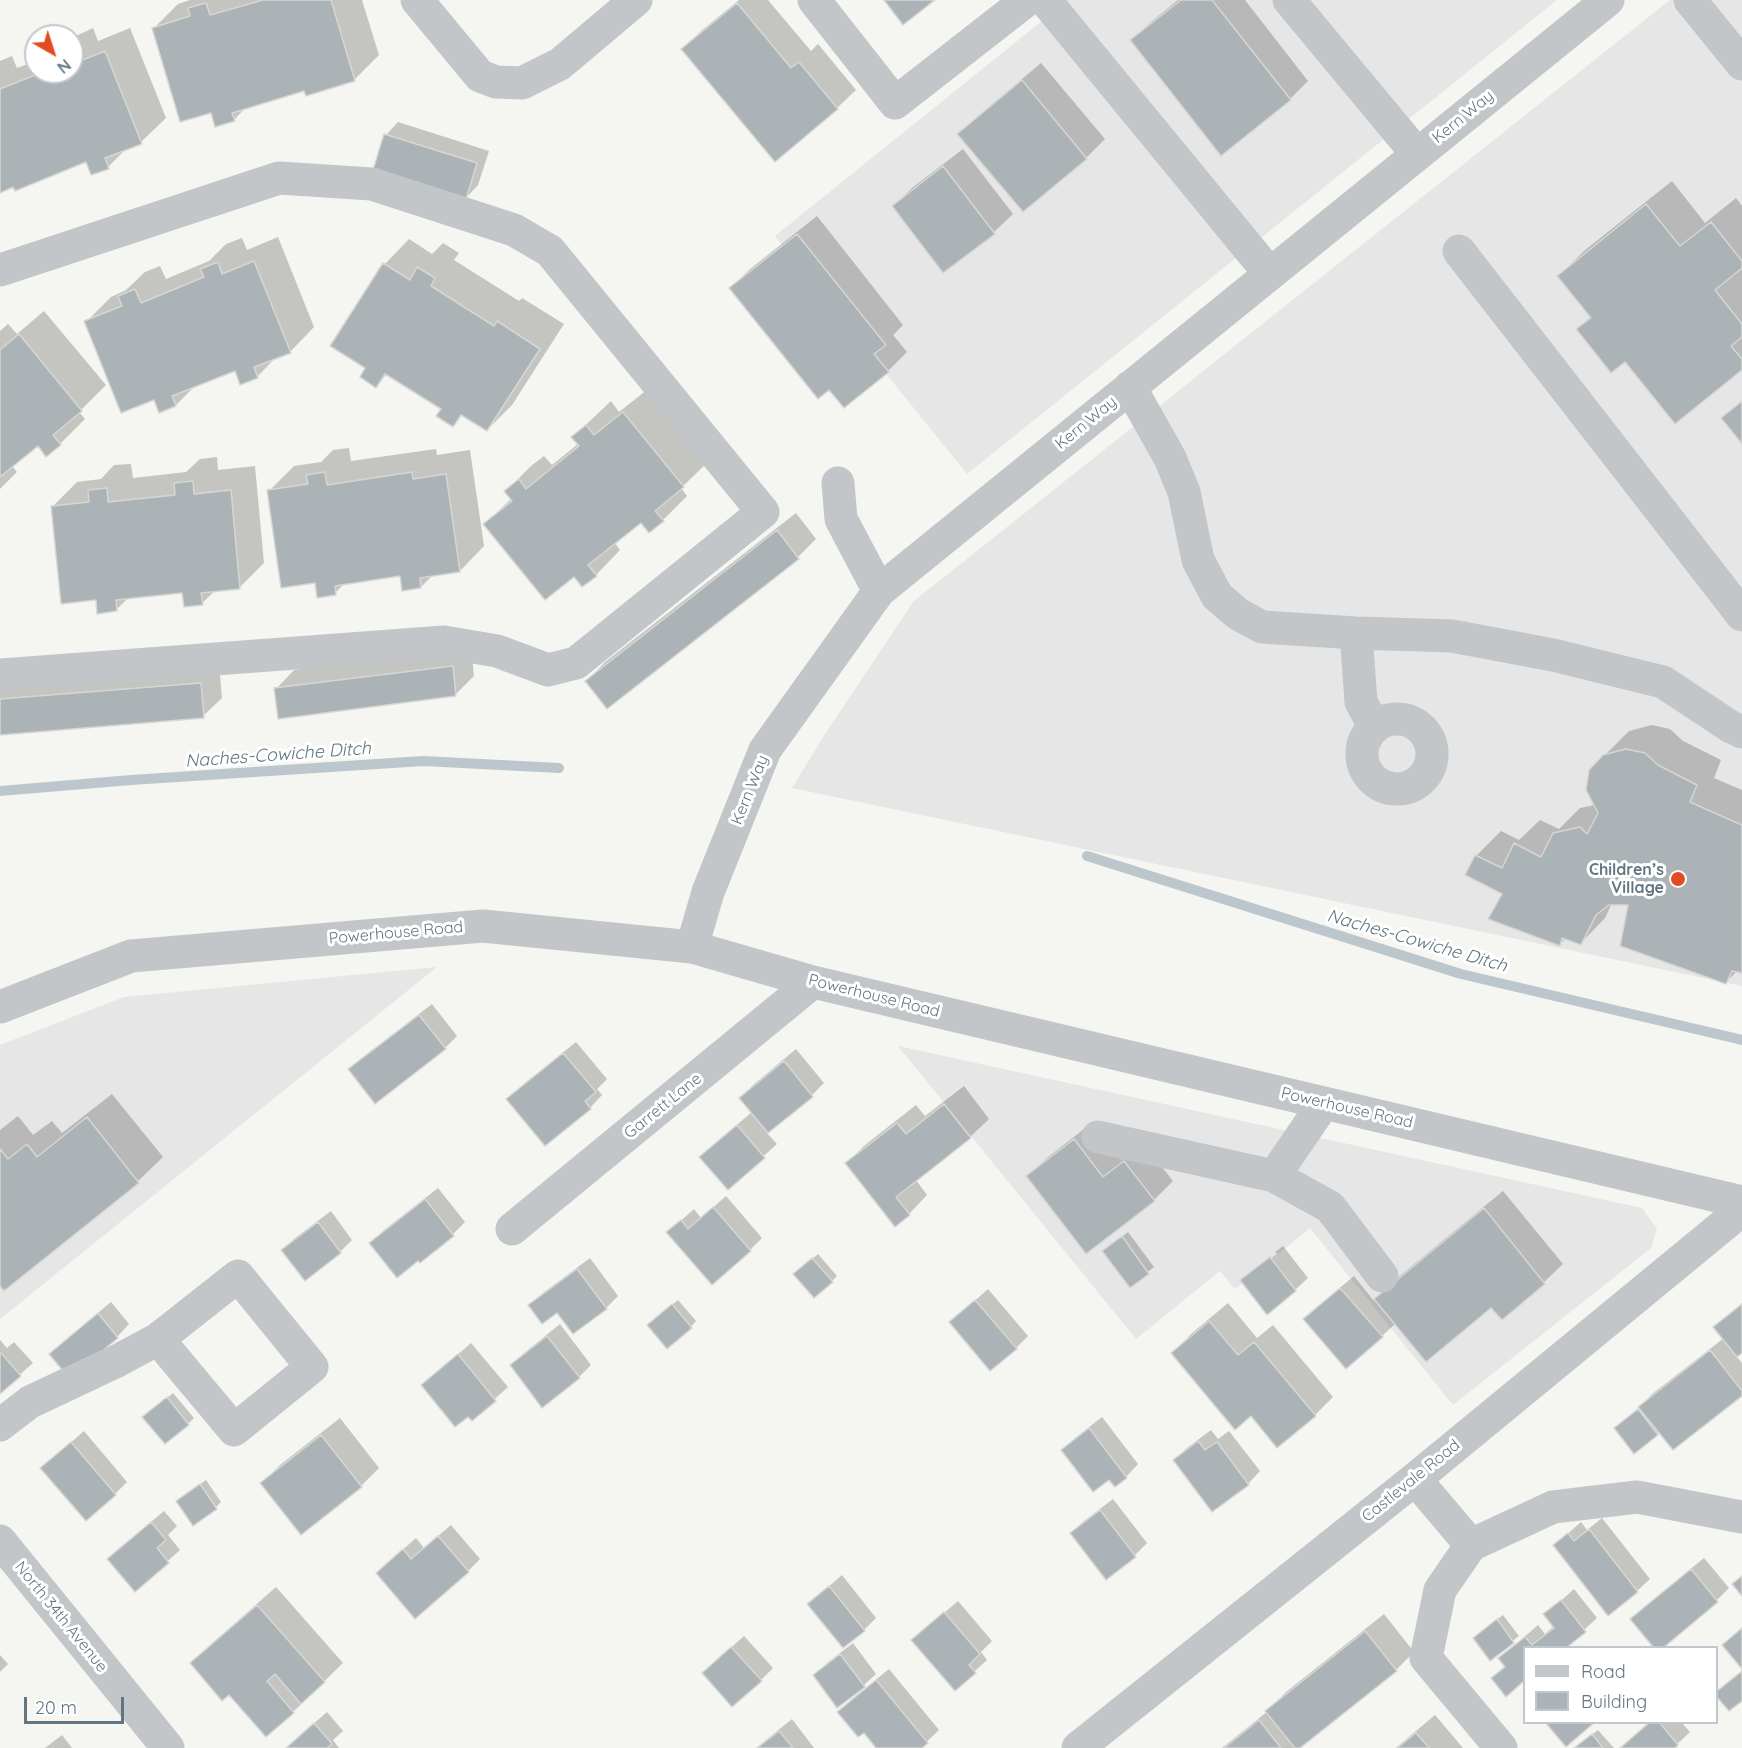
<!DOCTYPE html>
<meta charset="utf-8">
<style>
body{margin:0}
#map{position:relative;width:1742px;height:1748px;overflow:hidden;background:#f5f5f1;font-family:Quicksand,sans-serif}
canvas{display:block}
.legend{position:absolute;left:1523px;top:1646px;width:195px;height:78px;box-sizing:border-box;background:#fff;border:2px solid #c1c8cd;margin:0;padding:8px 10px;list-style:none;font-size:18px;color:#647582}
.legend li{display:flex;align-items:center;gap:12px;height:30px}
.legend b{width:30px;border:2px solid #c1c8cd}
.north{position:absolute;left:24px;top:24px;width:60px;height:60px;box-sizing:border-box;background:#fff;border:2px solid #c1c8cd;border-radius:50%;rotate:141deg;font-size:16px;font-weight:700;line-height:24px;text-align:center;color:#647582}
.north::after{content:'';display:block;margin:auto;width:21px;height:27px;background:#e14c25;clip-path:polygon(50% 0,100% 100%,50% 72%,0 100%)}
.scale{position:absolute;left:24px;top:1697px;width:100px;height:27px;box-sizing:border-box;border:3px solid #647582;border-top:0;padding-left:8px;font-size:18px;line-height:21px;white-space:nowrap;color:#647582;-webkit-text-stroke:4px #fff;paint-order:stroke}
</style>
<div id="map">
<canvas width="1742" height="1748"></canvas>
<ul class="legend">
<li><b style="height:8px;background:#c2c6c9"></b>Road</li>
<li><b style="height:16px;background:#abb3b7"></b>Building</li>
</ul>
<div class="north">N</div>
<div class="scale">20 m</div>
</div>
<script>
const c = document.querySelector('canvas').getContext('2d');
c.lineJoin = 'round';
function fillPath(path, color) { c.fillStyle = color; c.fill(path, 'evenodd'); }
function trace(path, color, width, dash) { c.strokeStyle = color; c.lineWidth = width; c.lineCap = dash ? 'butt' : 'round'; c.setLineDash(dash || []); c.stroke(path); }
function label(font, color, halo, rows, align = 'center') {
  c.font = font + ' Quicksand,sans-serif'; c.lineWidth = 6; c.setLineDash([]); c.textBaseline = 'middle'; c.strokeStyle = halo; c.fillStyle = color; for (const [text, x, y, turn = 0] of rows) {
    c.save(); c.translate(x, y); c.rotate((+turn || 0) * Math.PI / 180); c.textAlign = isNaN(turn) ? turn : align; if (halo) c.strokeText(text, 0, 0); c.fillText(text, 0, 0); c.restore();
  }
}
const built = new Path2D(`
 M1052 0H1557L967 474 775 236 1058 8Z
 M1670 0H1742V986L792 788 825 734 914 601Z
 M437 967 0 1319V1045L124 997Z
 M898 1046 1642 1208 1657 1229 1651 1248 1453 1405 1310 1228 1235 1289 1220 1271 1136 1339Z`);
const shadow = new Path2D(`
 M190 0H362L379 55 354 80 305 89 247 106 234 120 212 111 154 28 178 4Z
 M739 0H768L811 51 818 44 856 90 837 108 683 49 701 31Z
 M1178 0H1245L1308 81 1290 99 1132 40 1151 22Z
 M93 28 98 41 130 28 166 118 141 142 127 148 108 167 87 160 0 191V61L12 56 17 68 36 61V72H72V41L78 35Z
 M1041 63 1105 139 1086 158 1023 210 959 134 978 116Z
 M398 122 489 151 478 185 466 198 386 135Z
 M963 149 1013 214 994 232 943 271 894 206 912 188Z
 M1672 181 1705 223 1736 198 1742 206V368L1625 360 1578 329 1591 316 1559 276 1584 251Z
 M817 216 903 325 893 335 907 352 888 371 829 388 731 288 750 269Z
 M278 237 314 327 290 352 277 356 258 376 241 383 236 369 196 385 176 405 160 411 154 398 86 322 111 297 126 290 145 272 160 266 166 279 209 261 226 244 242 238 247 250Z
 M409 239 432 254 443 243 459 253 454 260 519 301 522 298 564 324 512 405 487 430 463 414 453 425 443 409 387 374 375 386 367 368 332 345 385 264Z
 M44 311 106 385 79 412 85 419 60 444 47 455 38 444 12 466 17 472 0 489V331L8 324 17 334Z
 M648 389 708 462 681 488 687 496 663 520H641L614 542 620 550 596 575H574L485 524 512 498 506 491 531 466 544 456 552 465 578 444 573 437 611 401 619 412Z
 M349 448 351 461 436 449 437 455 470 450 484 546 460 571 433 575 421 587 402 575 345 583 335 593 316 582 269 491 294 466 321 462 333 450Z
 M217 457 218 470 255 466 264 563 240 587 216 590 202 603 184 591 129 597 116 610 97 599 53 506 77 482 101 479 114 465 131 464 133 478 186 472 200 459Z
 M796 513 816 539 798 557 608 707 587 681 605 662Z
 M471 648 474 676 456 694 276 689 294 670Z
 M219 665 222 698 203 716 0 733V683Z
 M1652 725 1670 729 1683 741 1721 760 1714 778 1742 790V971L1738 970 1726 982 1629 903H1612L1605 918 1581 943 1566 938 1560 944 1505 893 1467 874 1476 856 1501 831 1519 840 1540 820 1559 829 1580 808 1595 805 1604 756 1629 731Z
 M432 1004 457 1036 445 1048 350 1070 363 1057Z
 M576 1042 607 1079 597 1089 602 1095 590 1108 508 1099 520 1087Z
 M796 1049 824 1083 812 1095 767 1133 777 1144 728 1188 713 1145 752 1112 741 1098 753 1085Z
 M964 1086 989 1119 970 1137 916 1180 927 1195 909 1214 847 1163 865 1145 916 1105 925 1116Z
 M112 1094 163 1157 138 1181 4 1289 0 1284V1130L18 1116 33 1135 52 1121 62 1133Z
 M1093 1122 1122 1160 1143 1143 1173 1181 1154 1200 1087 1252 1028 1176 1047 1158Z
 M438 1188 465 1222 453 1234 420 1261 371 1243 384 1230Z
 M1503 1191 1563 1264 1544 1282 1502 1318 1492 1306 1396 1323 1382 1336 1317 1307 1354 1276 1374 1301 1395 1280Z
 M726 1196 762 1238 750 1250 668 1232 694 1209 701 1218Z
 M331 1211 352 1240 340 1252 283 1250 295 1238Z
 M1128 1232 1154 1267 1130 1286 1104 1251Z
 M1283 1246 1308 1278 1295 1290 1242 1280 1254 1269V1272L1277 1254 1275 1252Z
 M818 1254 837 1276 832 1281 801 1268Z
 M590 1258 618 1296 606 1308 530 1306 543 1293Z
 M988 1289 1028 1336 1016 1348 951 1322Z
 M678 1300 696 1321 691 1327 655 1319Z
 M111 1302 129 1324 117 1337 69 1376 63 1342Z
 M1228 1303 1257 1338 1273 1325 1333 1397 1315 1415 1251 1414 1173 1353 1191 1334Z
 M1742 1303V1351L1736 1356 1742 1363V1394L1660 1432 1634 1452 1622 1423 1641 1408 1640 1407 1652 1394 1724 1338 1715 1327Z
 M560 1324 591 1365 579 1377 512 1365 524 1353Z
 M0 1340 7 1348 14 1342 33 1363 0 1392Z
 M471 1343 508 1387 472 1419 423 1385Z
 M173 1393 194 1418 188 1424 150 1412Z
 M1102 1417 1138 1464 1126 1477 1109 1478 1063 1450 1075 1438Z
 M340 1418 379 1468 361 1486 262 1483 280 1465Z
 M1211 1430 1218 1439 1229 1431 1260 1471 1248 1484 1175 1460 1187 1448Z
 M84 1431 127 1482 115 1494 42 1468Z
 M206 1480 221 1502 216 1507 184 1496Z
 M1113 1499 1147 1543 1135 1555 1107 1578 1072 1533 1084 1521Z
 M164 1511 177 1526 168 1535 180 1550 135 1590 121 1547Z
 M1602 1518 1650 1579 1637 1591 1608 1614 1555 1545 1581 1522 1587 1530Z
 M451 1525 480 1559 468 1571 390 1561 416 1538 424 1548Z
 M1704 1558 1729 1588 1717 1600 1660 1648 1632 1619 1644 1607Z
 M842 1575 876 1618 864 1630 809 1604Z
 M276 1587 343 1663 293 1712 266 1735 229 1693 192 1664 210 1645Z
 M1574 1589 1597 1618 1564 1648H1524V1680L1506 1695 1493 1679 1506 1665 1500 1658 1538 1625 1545 1634 1554 1626 1545 1615Z
 M958 1601 992 1641 981 1652 987 1660 955 1689 913 1640Z
 M1384 1614 1414 1652 1396 1670 1298 1748H1222L1268 1711 1286 1692Z
 M1503 1615 1519 1636 1490 1659 1480 1632Z
 M744 1636 773 1668 761 1680 716 1661Z
 M853 1643 876 1674 863 1686 815 1675 827 1663Z
 M0 1655 8 1664 0 1672Z
 M889 1669 939 1730 920 1748H878L864 1731 839 1712 852 1699Z
 M327 1712 343 1731 333 1740 339 1748H286Z
 M1435 1715 1463 1748H1396L1397 1747Z
 M792 1719 814 1748H758L766 1740Z
 M1650 1722H1681L1690 1732 1673 1748H1620Z
 M1598 1730 1614 1748H1576L1580 1744Z
 M62 1735 72 1748H45Z`);
const stream = new Path2D(`
 M0 791 131 780 423 761 559 768
 M1087 856 1461 974 1742 1040`);
const building = new Path2D(`
 M263 0H331L355 81 306 96 304 91 232 113 235 121 215 127 211 113 180 122 152 28 190 16 188 8 206 3 210 15Z
 M884 0H935L903 25Z
 M1181 0H1212L1291 100 1221 156 1130 40Z
 M737 3 791 68 799 62 838 109 775 162 681 49Z
 M105 51 142 144 105 158 109 169 91 175 86 162 15 191 13 187 0 193V89L43 72H72V61L73 64Z
 M1022 80 1087 159 1023 212 957 134Z
 M384 134 477 163 466 199 373 170Z
 M943 166 995 234 943 273 892 206Z
 M1646 204 1680 246 1711 222 1742 261V268L1715 290 1742 324V337L1731 346 1742 359V370L1675 424 1625 362 1611 373 1576 329 1591 318 1557 276Z
 M797 234 886 345 874 354 889 372 844 408 829 390 818 399 729 288Z
 M254 261 291 353 254 367 258 378 240 385 235 371 172 396 176 406 159 413 154 400 121 413 84 321 122 306 118 296 135 289 141 303 204 277 200 269 218 262 222 274Z
 M383 263 410 280 417 267 435 278 431 286 494 326 497 321 540 349 487 431 461 415 453 427 436 416 441 409 385 374 376 388 360 377 365 368 330 346Z
 M19 334 82 411 53 435 61 445 46 457 38 446 0 477V350Z
 M1742 401V444L1721 418Z
 M623 412 684 487 655 511 664 521 649 533 641 523 588 565 597 576 582 587 574 577 545 600 483 524 512 501 504 491 519 479 526 489 579 446 571 437 586 425 594 435Z
 M325 472 327 485 412 472 413 479 446 474 460 572 420 578 421 588 402 591 400 576 335 586 336 595 317 598 315 583 281 588 267 490 308 484 306 475Z
 M193 481 194 494 231 490 240 589 201 593 203 605 184 607 182 593 116 600 117 611 97 614 96 600 61 604 51 506 89 502 88 490 107 488 108 502 175 495 174 483Z
 M777 530 799 559 607 709 585 681Z
 M453 666 456 696 278 719 274 688Z
 M201 683 204 718 0 735V699Z
 M1626 749 1645 753 1658 765 1697 785 1690 802 1742 825V973L1732 971 1726 984 1620 946 1628 905H1609L1596 915 1581 945 1562 938 1560 946 1488 919 1502 894 1465 875 1475 855 1502 868 1514 843 1541 857 1553 833 1580 827 1587 834 1598 813 1586 790 1589 770 1603 755Z
 M419 1015 446 1049 375 1104 348 1069Z
 M563 1053 596 1092 585 1101 591 1109 545 1146 506 1099Z
 M784 1061 813 1097 768 1133 739 1098Z
 M944 1104 971 1138 896 1197 910 1215 895 1227 845 1163 897 1123 906 1134Z
 M87 1117 139 1183 4 1291 0 1286V1149L8 1159 27 1144 37 1157Z
 M737 1125 765 1158 728 1190 699 1157Z
 M1074 1139 1103 1177 1124 1161 1155 1201 1086 1254 1026 1176Z
 M425 1199 454 1236 420 1263 418 1261 397 1278 369 1243Z
 M713 1207 751 1251 712 1285 666 1232 681 1220 688 1229Z
 M1484 1208 1545 1284 1502 1320 1491 1308 1426 1362 1374 1299Z
 M318 1222 341 1253 305 1281 281 1250Z
 M1122 1236 1149 1274 1130 1288 1102 1251Z
 M1270 1257 1296 1291 1267 1315 1240 1280Z
 M812 1258 833 1282 814 1298 793 1274Z
 M577 1269 607 1309 573 1334 557 1313 542 1324 528 1305Z
 M1340 1288 1383 1337 1346 1369 1303 1319Z
 M975 1300 1017 1349 990 1371 949 1322Z
 M672 1304 692 1328 667 1349 647 1325Z
 M1742 1304V1353L1737 1357 1713 1327Z
 M98 1313 118 1338 69 1378 49 1354Z
 M1209 1321 1238 1355 1254 1342 1316 1416 1277 1448 1251 1416 1235 1430 1171 1353Z
 M547 1336 580 1378 542 1408 510 1365Z
 M1710 1350 1742 1391V1396L1673 1450 1638 1407Z
 M1 1353 21 1376 0 1394V1354Z
 M458 1354 496 1401 472 1421 468 1417 455 1427 421 1385Z
 M167 1397 189 1425 165 1444 142 1417Z
 M1638 1409 1658 1435 1634 1454 1614 1428Z
 M1089 1428 1127 1478 1115 1487 1109 1480 1093 1492 1061 1450Z
 M321 1435 362 1487 301 1535 260 1483Z
 M1198 1441 1205 1450 1217 1442 1249 1485 1212 1512 1173 1460Z
 M71 1442 116 1495 86 1521 40 1468Z
 M200 1484 217 1509 193 1526 176 1501Z
 M1100 1510 1136 1557 1106 1580 1070 1533Z
 M151 1522 166 1540 157 1548 169 1563 135 1592 107 1559Z
 M1589 1529 1638 1592 1608 1616 1553 1545 1568 1533 1574 1541Z
 M438 1536 469 1572 415 1619 376 1573 403 1549 411 1559Z
 M1691 1569 1718 1602 1663 1648H1654L1630 1619Z
 M1742 1576V1596L1732 1584Z
 M829 1586 865 1631 843 1648 807 1604Z
 M1561 1600 1586 1632 1566 1648H1524V1681L1506 1697 1491 1678 1505 1667 1498 1658 1525 1637 1532 1645 1554 1628 1543 1614Z
 M257 1605 325 1682 301 1704 275 1674 267 1681 294 1713 266 1737 229 1695 222 1701 190 1663Z
 M944 1612 980 1654 969 1665 976 1673 955 1691 911 1640Z
 M1497 1619 1514 1643 1490 1661 1473 1638Z
 M1742 1628V1669L1722 1645Z
 M1365 1631 1397 1671 1300 1748H1295L1265 1711Z
 M731 1647 762 1681 732 1707 702 1673Z
 M840 1654 865 1687 837 1708 813 1675Z
 M1742 1671V1701L1729 1711 1716 1696V1692Z
 M876 1680 928 1743 922 1748H876L864 1733 858 1737 837 1712Z
 M1259 1720 1281 1748H1224Z
 M1545 1722H1595L1566 1747Z
 M1650 1722H1659L1678 1745 1675 1748H1620Z
 M314 1723 332 1744 327 1748H286Z
 M779 1731 793 1748H757Z
 M1416 1733 1429 1748H1397Z
 M1592 1734 1603 1748H1574Z`);
const minor = new Path2D(`
 M417 0 480 76 496 82 522 83 560 64 636 0
 M814 0 895 103 1027 0
 M1045 0 1270 274
 M1289 0 1417 154
 M1690 0 1742 64
 M1459 251 1742 615
 M0 270 279 178 372 184 514 230 550 251 763 512 576 663 548 670 497 651 444 642 0 675
 M1130 387 1170 458 1184 492 1198 560 1217 596 1238 614 1262 627 1356 633 1452 636 1553 655 1663 682 1731 727 1742 732
 M838 483 841 519 879 591
 M1356 633 1361 702 1374 726
 M1362 754a35 35 0 1 1 70 0a35 35 0 1 1-70 0Z
 M692 947 708 892 765 750 879 591 1608 0
 M0 1007 131 956 483 926 692 947 813 982 1742 1202
 M1098 1137 1274 1176 1324 1103
 M1274 1176 1330 1207 1382 1276
 M512 1229 813 982
 M0 1425 30 1402 117 1361 158 1339 238 1276 312 1367 234 1430 158 1339
 M1415 1479 1471 1545
 M0 1541 168 1748
 M1078 1748 1415 1479 1742 1210
 M1501 1748 1426 1658 1440 1590 1471 1545 1553 1507 1637 1497 1742 1517`);
const markers = [
 [1678,879,8,"#e14c25"]
];
const streetNames = [
 ["Kern Way",1463,117,-39],
 ["Kern Way",1086,423,-39],
 ["Kern Way",750,790,-68],
 ["Powerhouse Road",396,933,-5],
 ["Powerhouse Road",874,996,14],
 ["Garrett Lane",663,1106,-39],
 ["Powerhouse Road",1347,1108,13],
 ["Castlevale Road",1411,1481,-39],
 ["North 34th Avenue",61,1617,51]
];
const poiNames = [
 ["Children’s",1664,870],
 ["Village",1664,888]
];
const waterNames = [
 ["Naches-Cowiche Ditch",278,755,-4],
 ["Naches-Cowiche Ditch",1417,941,16]
];
fillPath(built, '#e5e6e5');
fillPath(shadow, '#0003');
trace(stream, '#bbc7cc', 10);
fillPath(building, '#abb3b7');
trace(building, '#d6d6d4', 1.5);
trace(minor, '#c2c6c9', 33);
for (const [x, y, r, color] of markers) { const dot = new Path2D(); dot.arc(x, y, r, 0, 2 * Math.PI); c.fillStyle = color; c.fill(dot); trace(dot, '#fff', 2); }
label('16px', '#647582', '#fff', streetNames);
label('bold 16px', '#647582', '#fff', poiNames, 'right');
label('italic 18px', '#5f777f', '#fff', waterNames);
</script>
